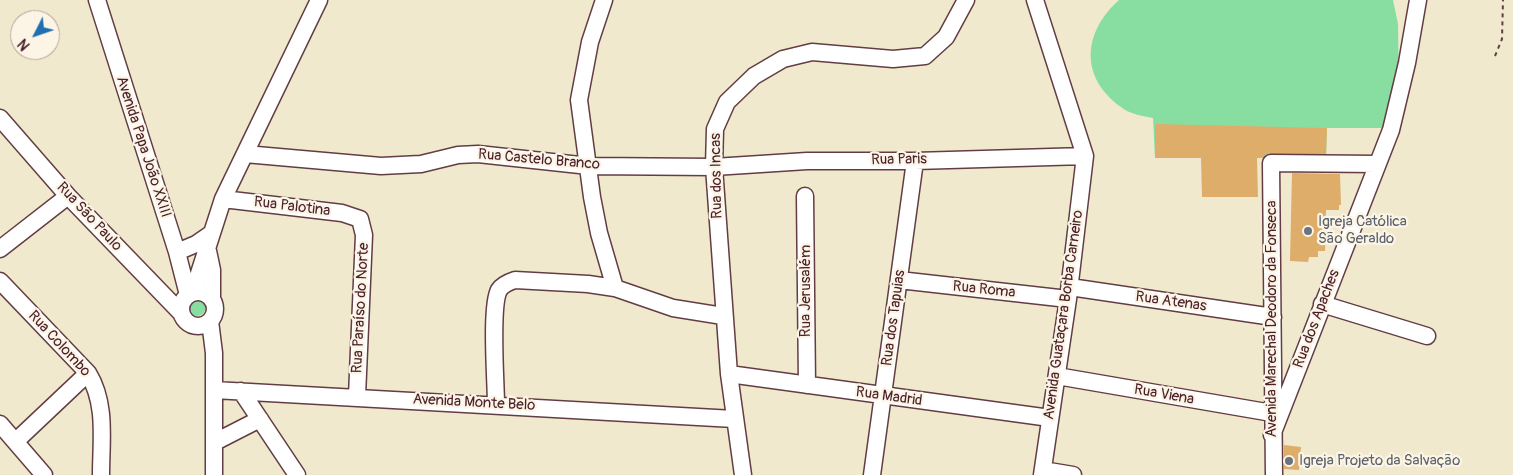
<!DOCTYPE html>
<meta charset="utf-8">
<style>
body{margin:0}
#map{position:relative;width:1513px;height:475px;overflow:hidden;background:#f0e9cd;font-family:Pangolin,sans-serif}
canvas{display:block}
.north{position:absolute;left:10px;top:10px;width:50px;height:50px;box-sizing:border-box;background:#fcf5e5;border:1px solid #b59f9b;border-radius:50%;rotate:229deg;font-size:14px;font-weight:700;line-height:20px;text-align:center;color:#4a1f2b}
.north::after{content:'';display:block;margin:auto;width:18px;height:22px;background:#1f6fb2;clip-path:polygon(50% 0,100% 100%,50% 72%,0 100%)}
</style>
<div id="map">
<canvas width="1513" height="475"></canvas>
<div class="north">N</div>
</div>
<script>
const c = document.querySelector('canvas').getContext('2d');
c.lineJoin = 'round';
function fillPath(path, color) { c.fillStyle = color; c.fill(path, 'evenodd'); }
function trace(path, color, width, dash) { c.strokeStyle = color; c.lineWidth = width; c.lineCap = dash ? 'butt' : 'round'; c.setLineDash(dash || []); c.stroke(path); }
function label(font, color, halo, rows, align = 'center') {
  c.font = font + ' Pangolin,sans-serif'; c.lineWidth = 4.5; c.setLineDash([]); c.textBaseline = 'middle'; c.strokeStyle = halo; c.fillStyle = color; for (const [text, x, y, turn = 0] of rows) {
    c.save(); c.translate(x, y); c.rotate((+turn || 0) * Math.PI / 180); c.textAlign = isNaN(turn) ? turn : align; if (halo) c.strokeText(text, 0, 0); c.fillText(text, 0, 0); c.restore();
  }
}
const green = new Path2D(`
 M1119 0H1393L1398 24 1399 90 1386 128H1327L1326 158H1155L1153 118C1143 116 1129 114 1121 107 1079 77 1083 32 1119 0Z
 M188 307a9 9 0 1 1 18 0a9 9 0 1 1-18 0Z`);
const building = new Path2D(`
 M1155 124 1327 128 1326 154H1266L1262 158H1257L1258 197H1202L1201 158H1155Z
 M1292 173 1340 174 1341 205H1339V210H1326L1325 251H1318V257H1309L1308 262 1290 261Z
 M1284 445 1301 447 1299 470 1284 469Z`);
const path = new Path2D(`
 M1495 56 1502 39 1503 0`);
const minor = new Path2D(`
 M97 0 177 252 188 295
 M604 0 590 42 579 100 592 197 599 233 615 288 673 308 723 316
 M1035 0 1085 156 1068 299 1042 475
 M0 118 68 196 181 313
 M245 154 381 166 421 164 458 155 478 154 589 166 714 167 807 161H915L1085 156
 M805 196 807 385
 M223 199 342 213 360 219 364 235 357 396
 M0 249 68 196
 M208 251 212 270V300
 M177 252 196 244 212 233
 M899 280 1068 299
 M0 281 88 373C107 404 101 440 101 475
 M1070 287 1273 317
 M193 292 223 199 319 0
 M181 309a17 17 0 1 1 34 0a17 17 0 1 1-34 0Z
 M1322 304 1427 336
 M210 321 214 353V475
 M729 374 1050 418
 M1057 376 1272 413
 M214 390 734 419
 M241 391 297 475
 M496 405C496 382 490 307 499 290 502 285 509 282 515 280L588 284 615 288
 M0 424 44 475
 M1272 435 1391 130 1407 63 1418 0
 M16 441 88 373
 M215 442 260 419
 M1043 470 1073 475
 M743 475 729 374 714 167 715 129 727 102 754 76 783 59 812 52 893 59 925 56 946 37 966 0
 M872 475 915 161
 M1274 475 1271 163 1377 164`);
const markers = [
 [1308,231,5,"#6b7280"],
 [1289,461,5,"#6b7280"]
];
const streetNames = [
 ["Avenida Papa João XXIII",143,147,72],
 ["Rua Castelo Branco",539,160,5],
 ["Rua Paris",899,160,-1],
 ["Rua dos Incas",717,176,-91],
 ["Rua Palotina",292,207,7],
 ["Rua São Paulo",89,217,47],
 ["Rua Roma",984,290,6],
 ["Rua Jerusalém",806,291,-90],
 ["Rua Atenas",1171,302,8],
 ["Rua Paraíso do Norte",361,308,-87],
 ["Avenida Guataçara Borba Carneiro",1064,315,-82],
 ["Rua dos Tapuias",894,318,-82],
 ["Avenida Marechal Deodoro da Fonseca",1272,319,-90],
 ["Rua dos Apaches",1317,319,-69],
 ["Rua Colombo",59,344,47],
 ["Rua Viena",1164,395,10],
 ["Rua Madrid",889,397,8],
 ["Avenida Monte Belo",474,403,3]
];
const worshipNames = [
 ["Igreja Católica",1318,222],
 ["São Geraldo",1318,239],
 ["Igreja Projeto da Salvação",1299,461]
];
fillPath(green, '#88dea1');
fillPath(building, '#dfad6a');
trace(minor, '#633d43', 19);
trace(path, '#633d43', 2, [4, 4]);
trace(minor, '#fff', 16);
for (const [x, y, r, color] of markers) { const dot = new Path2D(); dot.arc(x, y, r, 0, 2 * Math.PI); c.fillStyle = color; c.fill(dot); trace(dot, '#fcf5e5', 2); }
label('15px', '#4a1f2b', '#fcf5e5', streetNames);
label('15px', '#5b616d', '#fcf5e5', worshipNames, 'left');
</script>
